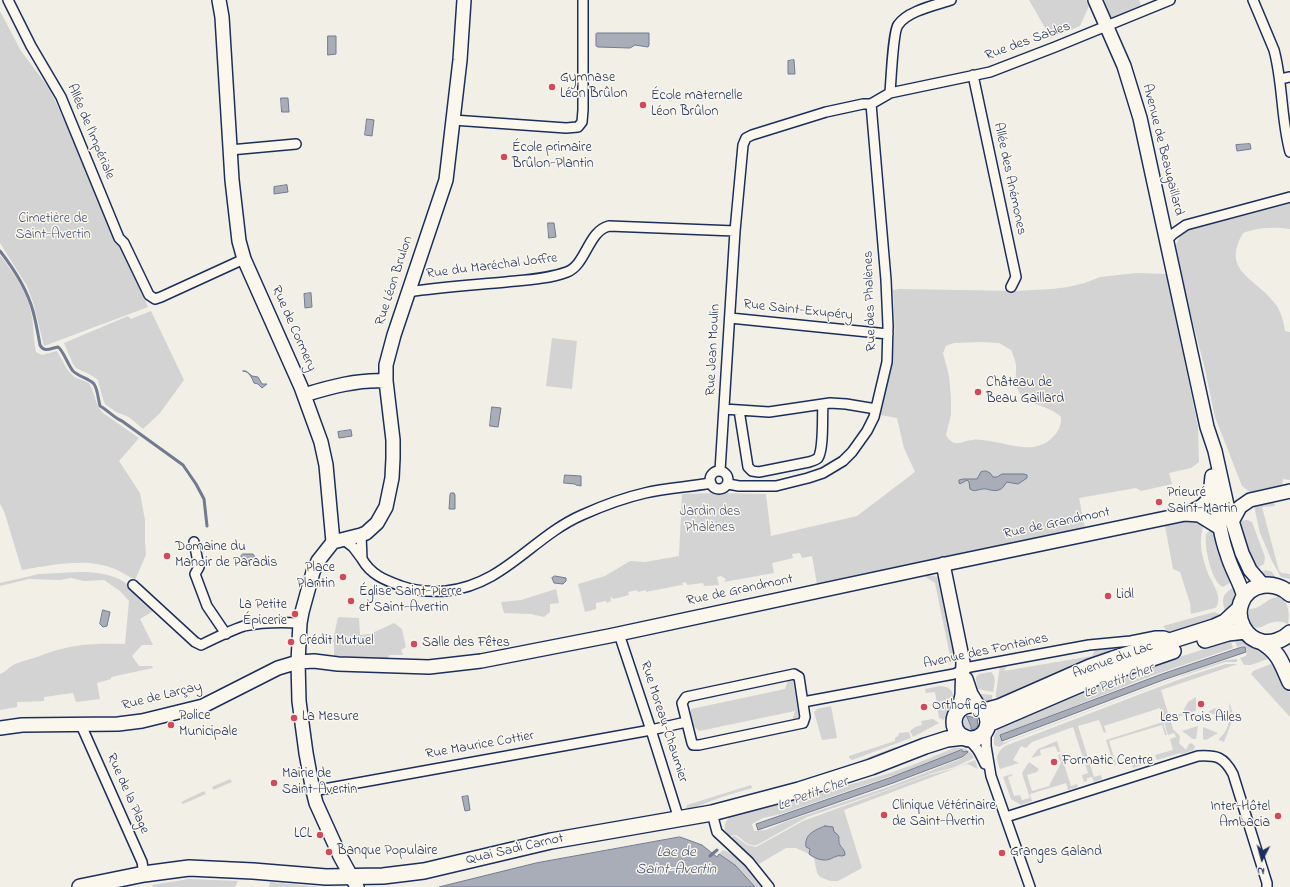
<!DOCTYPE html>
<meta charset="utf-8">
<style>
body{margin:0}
#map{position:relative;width:1290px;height:887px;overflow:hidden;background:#f2efe6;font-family:"Indie Flower",sans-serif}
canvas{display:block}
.north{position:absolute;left:1242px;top:839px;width:40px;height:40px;-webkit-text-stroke:3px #fbf7ec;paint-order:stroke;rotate:186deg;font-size:11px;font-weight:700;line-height:16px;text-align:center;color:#1b2f5e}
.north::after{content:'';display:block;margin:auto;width:14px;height:18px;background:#1b2f5e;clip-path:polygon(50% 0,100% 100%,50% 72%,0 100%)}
</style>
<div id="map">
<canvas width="1290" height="887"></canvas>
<div class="north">N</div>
</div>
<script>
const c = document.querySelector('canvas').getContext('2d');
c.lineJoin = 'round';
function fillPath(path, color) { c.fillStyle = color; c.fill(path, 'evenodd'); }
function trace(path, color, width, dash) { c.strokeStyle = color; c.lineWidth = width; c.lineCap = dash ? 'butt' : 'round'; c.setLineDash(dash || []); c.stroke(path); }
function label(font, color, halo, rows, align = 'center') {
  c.font = font + ' "Indie Flower",sans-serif'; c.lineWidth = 3; c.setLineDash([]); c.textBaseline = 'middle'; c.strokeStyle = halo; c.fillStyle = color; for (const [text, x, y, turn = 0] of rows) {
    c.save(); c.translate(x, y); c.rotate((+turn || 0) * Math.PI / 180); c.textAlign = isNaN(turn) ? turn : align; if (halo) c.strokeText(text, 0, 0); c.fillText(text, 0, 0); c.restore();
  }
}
const green = new Path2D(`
 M1029 0H1086L1089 6 1080 26 1051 38Z
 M1102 0H1139L1141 5 1110 18Z
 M0 11 21 51 49 88 80 154 109 226 133 272 148 307 44 346 34 305 27 286 0 243Z
 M1290 201V229C1273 227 1259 227 1243 233 1219 274 1261 279 1278 308 1282 315 1284 323 1285 331L1290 332V480L1283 479 1282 485 1250 492 1242 486 1215 417 1204 365 1182 281 1176 245 1180 236 1189 229Z
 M0 255C13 272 26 291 31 312 34 325 33 339 36 352L42 355 57 351 67 369 74 377 89 383 92 389 98 407 103 413 139 438 119 461 140 493 145 520V541L146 555 135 580C128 576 122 572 115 569 86 557 52 565 22 570L4 511 0 504Z
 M1137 273 1166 274 1198 427 1199 462 1191 468 1169 473 1172 484 1141 491 1136 488 1079 498 1085 528 817 584 812 556 802 558 800 553 792 554 793 558 772 563 774 573 724 582 726 579 721 576 717 577 719 585 704 586 703 583 687 585 686 582 682 583 683 586 681 585 646 592V590L638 592 637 590 628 592 629 595 614 599 610 597 611 601 607 603 606 601 596 603V609L585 612 578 584 605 576 630 561 645 562 679 556 682 494 714 493 766 494 771 536 857 516 915 472 904 448 897 418 880 415C886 391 892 367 894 343 895 325 894 307 893 290L899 289 1015 291 1052 289 1068 287 1085 283 1100 277ZM981 342 999 343 1011 350C1014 357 1017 364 1016 371 1016 375 1015 380 1016 384 1021 407 1048 403 1061 417 1061 426 1059 431 1053 437 1033 457 1007 442 982 440 979 440 976 439 973 440 967 440 960 444 955 443 950 442 948 438 946 435L951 415V398L949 376 943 353 946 346 954 343Z
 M151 311 184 380 160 413 143 429 129 417 116 412 105 404 102 396 98 380 91 375 76 368 73 364 64 343 128 316 131 319Z
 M552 338 577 341 572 389 546 386Z
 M1271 502 1274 503 1275 506 1262 507 1279 571 1282 573 1290 574V579L1281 577 1272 561 1260 533 1254 506Z
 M1190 520H1196L1203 524C1203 529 1201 534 1201 539 1200 549 1204 562 1207 571 1211 582 1222 594 1217 606L1215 608 1191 614 1190 603 1180 572 1173 569 1165 526Z
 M1247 520 1252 522 1265 557 1264 564 1255 569 1250 559 1239 521Z
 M1213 527 1233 581 1223 587C1211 582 1204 545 1206 534Z
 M1266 570 1272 572 1278 581 1265 577 1259 573Z
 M79 572C92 572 107 573 119 579 133 586 144 600 155 610L140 619 153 645H142L132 656 139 666H152L153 668 111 677V679L97 683 100 699 76 702 73 693 44 697V701L17 702V707L0 710V674C6 672 10 666 15 664 25 660 36 658 45 654 71 644 97 643 125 644L129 601 120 591 104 580 84 581 71 578 60 580 29 579 0 586V583L39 574Z
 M930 575 937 577 939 581 954 654V661L949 665 951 661 935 583 924 576Z
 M1236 586 1238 596 1227 618C1222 601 1219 595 1236 586Z
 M556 589 559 603 550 604V612L544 617 531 614 504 613 501 602 521 600Z
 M1277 597C1289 599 1290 615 1288 624 1283 622 1279 621 1274 622 1264 623 1263 630 1252 627L1248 620 1249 609C1262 609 1265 599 1277 597Z
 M1214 612 1219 614 1222 621 1173 633 1168 632 1163 626Z
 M338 617 359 618 360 635 370 634 394 623 402 629 406 647 401 650 403 655H389L388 660 334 658V644L333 640Z
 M1234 637C1248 641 1261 649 1273 657L1251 665H1244L1240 658 1246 656 1247 650 1244 645 1237 647Z
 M1227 642H1231L1233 648 1154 675 1000 735 1003 743 1191 672 1226 660 1237 659V662H1225L1176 678 1010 741 999 747 994 745V736L998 729 1100 684 1157 664Z
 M1135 646 996 700V693L1000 666 1008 664 1004 671 1092 656 1096 648Z
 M1276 662 1290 693V717L1251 674 1253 671Z
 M1226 664H1238L1161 690 1173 729 1180 736 1179 743 1186 750 1189 744 1191 743 1195 746 1194 750 1181 754 1180 753 1157 760 1155 755 1173 750 1170 739 1176 737 1174 733 1168 735 1160 708 1104 726 1106 732 1104 733 1099 720 1078 726 1094 777 1101 775 1102 779 1094 782 1092 777 1087 778V781L1084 782 1082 775 1088 773 1073 727 1032 742 1026 748 1021 746 1013 760 1019 763 1000 769C996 758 995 754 1005 746L1143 693 1186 677Z
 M991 672C997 677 994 685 993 692L978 689 976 680V677L979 674Z
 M788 680H792L793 681 799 718 792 720 795 711 699 731C690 724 689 719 691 709L785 689Z
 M940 686C948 686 955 691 953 700L937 704 935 692 926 693 925 689Z
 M981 694 992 695V706L985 705 974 695Z
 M1196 697V710L1195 711 1177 717V715L1182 713 1188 702Z
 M1229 702 1234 716 1224 742 1219 740V739C1231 729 1230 715 1229 702Z
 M952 703 947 710 944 720 939 718 937 706Z
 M831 706 837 738 822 740 814 712 817 709Z
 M1215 708 1218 710H1225L1226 715 1225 719 1208 712Z
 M967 716 971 728 970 732C963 729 961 723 964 717Z
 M933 719 939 723 913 737 910 731 915 727 922 725 921 721Z
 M1163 722 1167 735H1165L1162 725 1109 741 1116 764 1114 766 1106 740Z
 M1198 726 1196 739H1193L1182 731Z
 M1203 727 1218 733 1206 740 1203 739Z
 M909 732 911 738 852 760 849 758V756L895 741V738L898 736 899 733Z
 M1057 741 1060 751 1065 750 1058 752 1055 746 1040 750 1041 755 1031 758 1038 749Z
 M895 747 899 749 857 764 854 763Z
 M954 748C964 747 970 749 974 758L955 767 933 773 875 794 807 817 757 845C747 847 743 839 736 835L729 836 725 830C724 823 727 818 733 816L800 799 890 773 915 764ZM962 750 963 752 967 751 968 752 962 757 963 758 891 786 785 822 766 830 754 831 752 824 763 818 781 814 891 776 892 777Z
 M1066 752 1061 755 1062 758 1071 786 1077 784 1078 787 1068 790 1066 783 1030 794 1032 801 1021 805 1011 799 1003 777 1012 774 1013 775 1008 777 1014 796 1020 795 1022 800 1030 798 1022 773 1029 762 1039 769 1037 772 1027 775 1032 791 1049 786 1061 763 1058 755Z
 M1153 757 1154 761 1133 768 1131 763Z
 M975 760 978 769 967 764 844 810 862 868 838 881H830L820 877 817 873 814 858 827 860 839 855 842 847 839 843 840 839 834 832 833 827C820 826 804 831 806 847L810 849 809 854 796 848H786L759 864 731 837 735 836 747 845 756 847 803 821 929 775 956 768Z
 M230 779 232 782 213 790 212 787Z
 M751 785 752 788 722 797 690 809 686 808 687 805Z
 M204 791 206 794 183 804 181 802Z
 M723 850C740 856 752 872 763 887H755L735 865 719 854Z
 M189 879 238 881 235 887H153L152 885Z
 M270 882 320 887H269Z`);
const water = new Path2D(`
 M597 33H649V45L648 47 635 45 630 48 598 47 596 46V34Z
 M328 36H336V54L328 55Z
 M794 60 795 74H788V61Z
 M281 98H288L289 112H282Z
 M367 119 374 120 372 136 365 135Z
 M1250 144 1251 149 1237 151 1236 145Z
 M287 185 288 192 274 194V187Z
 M548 223H554L556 237 549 238Z
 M311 293 312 307 305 308 304 294Z
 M243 371H246L252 376 258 377 262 384H267L262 388 258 384 254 383C252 378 249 371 243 371Z
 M492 407 501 408 498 427 490 426Z
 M351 430 352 436 339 438 338 432Z
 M986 471 990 473 993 477H997L1002 474H1024L1027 475V478L1018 484 1007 482C1005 484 1003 488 1001 489 994 493 988 488 982 489 976 490 975 492 970 489L969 482 967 480 960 484 959 483V480L963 479H977L981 472Z
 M565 475 581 476V486L576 485 575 484 564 483Z
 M451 493H454L455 495V509H449L450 495Z
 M243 554H253L255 557 253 559 243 560 241 556Z
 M555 576 566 578V581L563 584 554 583 552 578Z
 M103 610 110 612 107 626 103 627 100 624Z
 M1242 647H1245L1246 652 1163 680 1002 741 1000 735 1162 674Z
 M967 716 977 718 978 726 973 730 971 729V727Z
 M962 750 963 752 967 751 968 752 962 757 893 783 758 830 756 824 892 777Z
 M468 796 470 810 465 811 462 797Z
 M825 826 833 827 834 832C840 835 839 838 839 843 841 848 845 849 845 855L842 856C837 855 835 857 830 859 823 862 814 858 809 854L810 849 806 847C804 834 815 830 825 826Z
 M680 837 702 845 717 857 719 854 735 865 755 887H439L536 863Z`);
const stream = new Path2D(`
 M0 251C14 269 27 289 33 311 36 322 38 334 40 345 44 353 51 348 58 347 63 350 68 365 73 371 79 377 89 378 94 384 98 390 98 399 100 406 109 411 114 418 122 421L183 465 196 484 204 499 207 526
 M710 856 717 850`);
const street = new Path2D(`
 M8 0 31 46 61 97 119 238 124 243 149 295 155 299 161 297 244 259
 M1253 0 1274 50C1283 83 1281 119 1290 152
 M973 75 1016 277 1011 287
 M1280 79 1290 77
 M890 93 990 72 1055 47 1170 0
 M453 120 566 128 578 127 582 122 583 110V0
 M230 150 296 144
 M1167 240 1173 234 1186 225 1290 197
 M408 292C440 287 474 285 506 282 526 280 548 279 567 272 586 265 588 231 609 226L735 231 743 145 746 138 752 135 826 112 863 104H871L890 93C891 81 893 32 898 25 907 11 936 5 951 0
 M730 318 888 334
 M724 409 769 412 830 403 846 404 876 409
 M739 410 748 467 752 471 759 472 809 462C812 461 816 460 818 458 824 449 822 415 823 404
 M720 471 735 231
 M710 480a9 9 0 1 1 18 0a9 9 0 1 1-18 0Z
 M728 484 739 486H776L808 478 823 473 843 461 852 452 867 431 874 417 887 362 888 326 886 280 871 104
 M344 540 353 547 362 559 361 535
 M194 542 199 567 195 574 207 606 226 634
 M362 559C371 575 385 580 401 586 415 591 431 592 446 591 504 585 532 537 582 515 602 506 623 498 645 493 666 488 689 487 711 483
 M133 585 195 642 201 645C215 638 229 631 244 626 262 622 282 622 300 623
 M619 634 651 730 679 819
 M794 674 799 677 805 717 803 723 699 745H693L692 743 682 703 686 697Z
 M803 702 954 674 970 667 1089 645 1131 641 1156 636H1164L1172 639
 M81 725 142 862 144 874
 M986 730V746L991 776 1030 887
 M965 738C976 744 980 753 985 764
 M313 791 651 730 686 722
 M712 813 717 832 749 862 769 887
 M1006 817 1198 756C1217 755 1224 757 1233 774L1267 883V887`);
const secondary = new Path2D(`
 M219 0 222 17 232 180 239 241 244 259 301 387 321 442 326 465 333 542 318 561 313 572 302 612 300 623 298 662 299 701 306 753 313 791 316 803 340 856 357 887
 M1095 0 1124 66 1140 118 1207 427 1215 451 1227 505 1242 553 1250 570 1263 585
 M304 395C330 387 359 379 386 381
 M1214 486C1217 508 1219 532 1227 554 1231 569 1240 582 1244 597
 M1185 514 1199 515 1220 528
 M1233 520 1240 507 1250 500 1290 491
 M333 542 361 535 366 533 377 523 386 507 392 478 393 458V440L386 381V365L394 335 446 180 460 60 464 0
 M943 564 963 662 962 695 958 712
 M966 679 971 694 979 707
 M0 728 22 725 118 724 142 721 203 706 278 668 298 662 314 661 338 664 429 667 481 661 609 636 931 567 1185 514C1209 505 1210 501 1212 476`);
const primary = new Path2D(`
 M1290 594C1275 580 1249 582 1241 603 1235 619 1245 638 1262 642 1272 644 1283 640 1290 633
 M1205 640 1228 633 1245 631
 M1262 642C1280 653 1282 665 1290 682
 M954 722a17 17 0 1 1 34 0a17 17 0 1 1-34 0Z
 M984 711 999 707 1090 667 1113 659 1214 627 1225 622 1239 609
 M988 724 1095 678 1173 651
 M80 887 144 874 189 868 253 871 326 877 383 876 424 871 551 841 712 813 799 790 871 767 925 746 947 739 964 737`);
const markers = [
 [552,87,4,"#d1495b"],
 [643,105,4,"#d1495b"],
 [504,157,4,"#d1495b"],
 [978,392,4,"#d1495b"],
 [1159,502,4,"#d1495b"],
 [167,556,4,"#d1495b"],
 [343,577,4,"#d1495b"],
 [1108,596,4,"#d1495b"],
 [351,601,4,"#d1495b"],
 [295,614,4,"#d1495b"],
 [291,642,4,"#d1495b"],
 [414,644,4,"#d1495b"],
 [1201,704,4,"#d1495b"],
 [924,707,4,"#d1495b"],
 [294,718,4,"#d1495b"],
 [171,725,4,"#d1495b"],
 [1054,762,4,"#d1495b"],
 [274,783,4,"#d1495b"],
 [884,815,4,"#d1495b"],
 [1278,816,4,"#d1495b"],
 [320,835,4,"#d1495b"],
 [329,852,4,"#d1495b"],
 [1002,853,4,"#d1495b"]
];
const streetNames = [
 ["Rue des Sables",1028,42,-20],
 ["Allée de l'Impériale",90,132,67],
 ["Avenue de Beaugaillard",1162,150,76],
 ["Allée des Anémones",1009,179,78],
 ["Rue du Maréchal Joffre",492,267,-7],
 ["Rue Léon Brulon",395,281,-72],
 ["Rue des Phalènes",871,301,-92],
 ["Rue Saint-Exupéry",798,311,6],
 ["Rue de Cormery",293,329,66],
 ["Rue Jean Moulin",714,350,-87],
 ["Rue de Grandmont",1057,524,-12],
 ["Rue de Grandmont",740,591,-12],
 ["Avenue des Fontaines",986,652,-12],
 ["Avenue du Lac",1113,661,-20],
 ["Rue de Larçay",162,697,-14],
 ["Rue Moreau-Chaumier",663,722,72],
 ["Rue Maurice Cottier",480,746,-10],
 ["Rue de la Plage",127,794,66],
 ["Quai Sadi Carnot",515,850,-13]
];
const poiNames = [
 ["Gymnase",560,79],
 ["Léon Brûlon",560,95],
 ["École maternelle",651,97],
 ["Léon Brûlon",651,113],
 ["École primaire",512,149],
 ["Brûlon-Plantin",512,165],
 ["Château de",986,384],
 ["Beau Gaillard",986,400],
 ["Prieuré",1167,494],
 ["Saint-Martin",1167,510],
 ["Domaine du",175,548],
 ["Manoir de Paradis",175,564],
 ["Place",335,569,"right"],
 ["Plantin",335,585,"right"],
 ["Église Saint-Pierre",359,593],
 ["et Saint-Avertin",359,609],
 ["Lidl",1116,596],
 ["La Petite",287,606,"right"],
 ["Épicerie",287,622,"right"],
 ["Crédit Mutuel",299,642],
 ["Salle des Fêtes",422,644],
 ["Orthofiga",932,707],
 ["Police",179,717],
 ["Municipale",179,733],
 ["La Mesure",302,718],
 ["Les Trois Ailes",1201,719,"center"],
 ["Formatic Centre",1062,762],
 ["Mairie de",282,775],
 ["Saint-Avertin",282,791],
 ["Clinique Vétérinaire",892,807],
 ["de Saint-Avertin",892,823],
 ["Inter-Hôtel",1270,808,"right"],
 ["Ambacia",1270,824,"right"],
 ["LCL",312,835,"right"],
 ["Banque Populaire",337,852],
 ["Granges Galand",1010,853]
];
const parkNames = [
 ["Cimetière de",53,220],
 ["Saint-Avertin",53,236],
 ["Jardin des",710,513],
 ["Phalènes",710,529]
];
const waterNames = [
 ["Le Petit Cher",1119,682,-21],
 ["Le Petit Cher",813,795,-20],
 ["Lac de",676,854],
 ["Saint-Avertin",676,871]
];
fillPath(green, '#d2d3d2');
fillPath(water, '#a9adb7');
trace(water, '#707b93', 1);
trace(stream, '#707b93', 3);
trace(street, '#1b2f5e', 12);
trace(secondary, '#1b2f5e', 16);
trace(primary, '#1b2f5e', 18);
trace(street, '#fbf7ec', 9);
trace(secondary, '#fbf7ec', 13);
trace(primary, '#fbf7ec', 15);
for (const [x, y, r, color] of markers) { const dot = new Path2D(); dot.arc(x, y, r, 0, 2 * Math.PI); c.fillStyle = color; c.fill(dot); trace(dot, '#fbf7ec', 1.5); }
label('14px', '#1b2f5e', '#fbf7ec', streetNames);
label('14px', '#1b2f5e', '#fbf7ec', poiNames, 'left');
label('14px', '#49587b', '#fbf7ec', parkNames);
label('italic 15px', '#465579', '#fbf7ec', waterNames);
</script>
